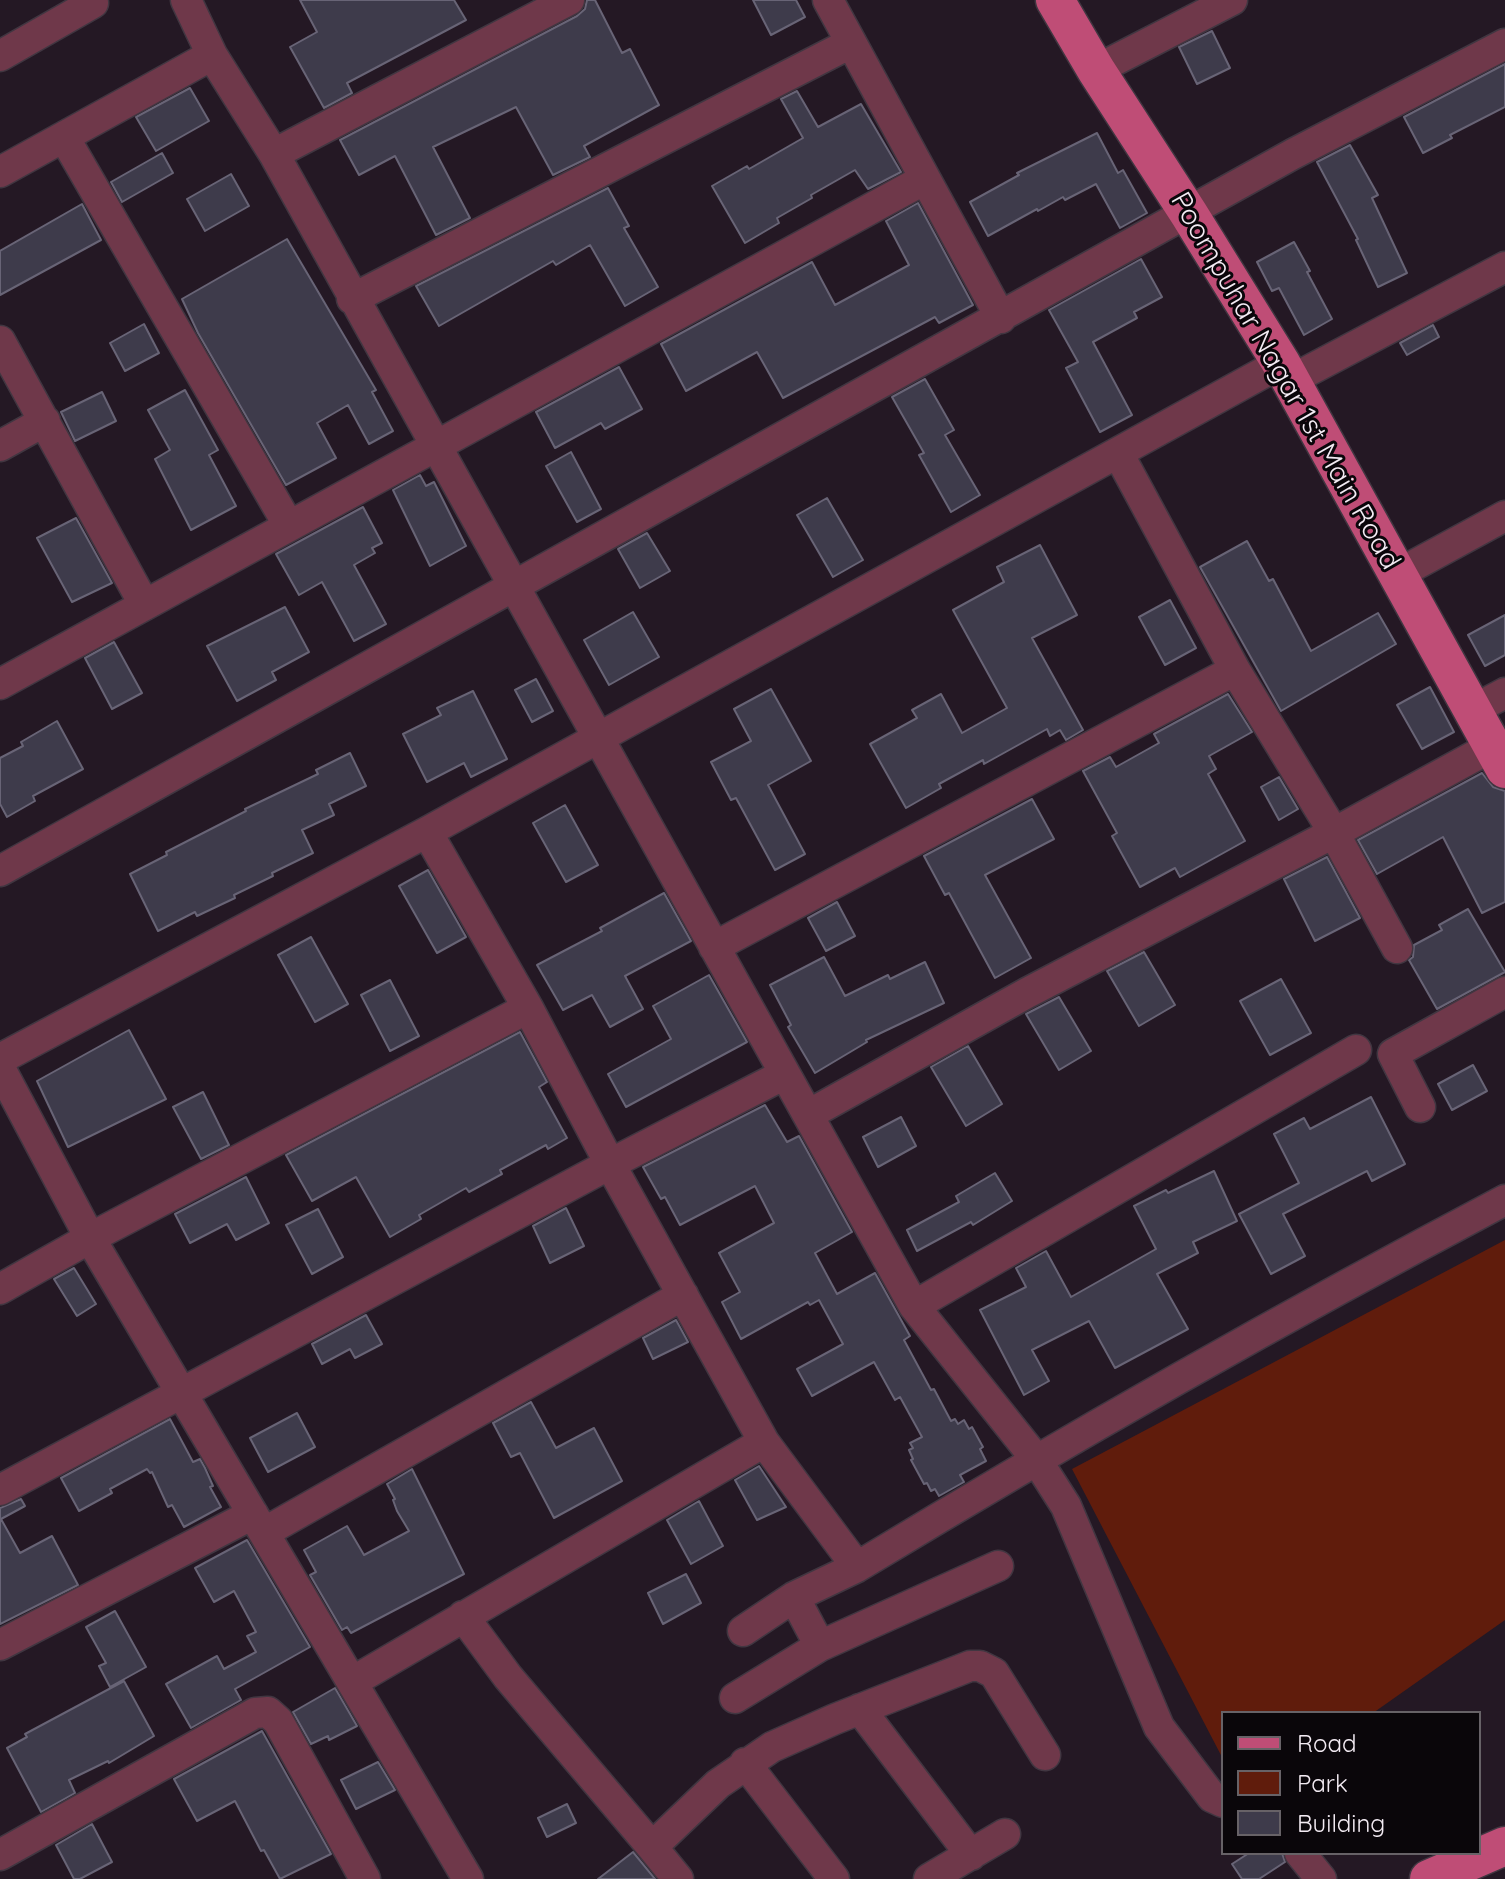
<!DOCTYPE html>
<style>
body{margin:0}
#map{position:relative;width:1505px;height:1879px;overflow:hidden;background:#241824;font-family:Quicksand,sans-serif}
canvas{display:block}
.legend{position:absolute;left:1221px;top:1711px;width:260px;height:144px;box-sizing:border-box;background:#0a060a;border:2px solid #676267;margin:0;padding:10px 14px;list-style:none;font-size:24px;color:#f3ebf3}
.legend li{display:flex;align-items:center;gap:16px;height:40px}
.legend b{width:40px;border:2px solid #676267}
</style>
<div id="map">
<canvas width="1505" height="1879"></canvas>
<ul class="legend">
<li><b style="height:10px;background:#bf4d76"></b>Road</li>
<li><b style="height:22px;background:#601c0c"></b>Park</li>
<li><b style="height:22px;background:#3e3b4b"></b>Building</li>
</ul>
</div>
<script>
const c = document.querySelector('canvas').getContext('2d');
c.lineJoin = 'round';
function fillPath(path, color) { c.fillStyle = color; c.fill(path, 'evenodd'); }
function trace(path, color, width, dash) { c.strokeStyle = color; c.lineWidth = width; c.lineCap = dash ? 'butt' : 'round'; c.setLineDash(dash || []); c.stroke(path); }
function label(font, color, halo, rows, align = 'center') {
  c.font = font + ' Quicksand,sans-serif'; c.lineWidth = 6; c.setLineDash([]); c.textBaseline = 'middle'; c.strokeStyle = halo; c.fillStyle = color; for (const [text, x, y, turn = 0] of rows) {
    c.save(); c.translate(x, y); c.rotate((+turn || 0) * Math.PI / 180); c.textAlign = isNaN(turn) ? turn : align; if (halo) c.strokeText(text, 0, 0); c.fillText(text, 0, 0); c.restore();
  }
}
const green = new Path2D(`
 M1505 1240V1620L1373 1713H1223V1759L1072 1469Z`);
const building = new Path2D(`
 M300 0H454L466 20 347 83 352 93 324 108 290 47 317 32Z
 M587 0H595L622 53 630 49 659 105 584 146 590 157 553 175 516 107 433 147 470 218 436 235 395 156 359 175 340 140 577 16 585 9Z
 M753 0H796L805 17 771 35Z
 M1212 31 1230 68 1197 84 1179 47Z
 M1505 64V107L1450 135 1452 138 1423 153 1404 117Z
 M190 88 209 121 156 151 136 117Z
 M797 91 818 127 861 104 901 172 868 189 855 170 811 195 812 198 777 218 779 223 745 243 712 186 747 166 749 169 803 138 781 99Z
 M1097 133 1118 173 1123 170 1147 213 1120 228 1096 184 1065 200 1063 197 1038 211 1037 209 988 236 970 202 1019 175 1017 173Z
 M1350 145 1378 195 1372 198 1407 273 1378 287 1356 240 1358 239 1317 162Z
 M162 153 173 173 122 202 111 182Z
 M231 174 249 206 205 231 187 199Z
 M608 188 629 226 624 228 658 287 625 306 590 245 556 265 553 261 439 326 416 286Z
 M918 203 973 305 939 323 935 317 783 398 757 352 686 391 661 344 812 262 835 305 909 265 886 221Z
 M82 204 101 240 0 295V251Z
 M287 239 376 390 372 392 393 431 369 444 348 405 317 423 336 458 286 485 198 333 182 299Z
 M1294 242 1310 271 1307 272 1332 319 1304 335 1279 288 1272 291 1257 262Z
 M1141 259 1162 297 1134 312 1137 318 1093 342 1132 415 1100 432 1066 368 1078 362 1049 310Z
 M144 324 159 353 125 371 110 343Z
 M1433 325 1439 337 1407 355 1400 343Z
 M619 367 642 409 605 429 601 423 555 448 536 412Z
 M925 379 954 430 945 435 980 495 951 512 919 455 924 453 892 397Z
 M185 390 218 450 209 455 236 506 191 530 155 459 170 450 148 410Z
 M102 392 116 421 75 441 61 412Z
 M571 452 601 509 577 522 546 466Z
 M420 475 426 486 434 482 466 546 430 566 393 490Z
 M827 498 863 560 833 577 797 515Z
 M363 507 382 543 372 548 375 553 354 565 386 624 354 641 322 582 299 595 276 554Z
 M76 518 112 583 72 602 37 538Z
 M647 533 670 571 640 588 618 549Z
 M1247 541 1269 581 1273 579 1311 651 1378 613 1396 644 1281 711 1200 567Z
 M1040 545 1077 615 1032 638 1083 730 1066 740 1060 730 1050 736 1047 729 984 764 983 760 939 784 941 788 906 808 870 744 917 718 912 710 941 694 962 733 1007 708 953 610 1004 582 997 567Z
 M1170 600 1196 648 1165 665 1139 617Z
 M285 607 309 652 272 672 276 680 237 701 207 646Z
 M633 612 659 657 609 685 584 640Z
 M1505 615V655L1485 666 1468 635Z
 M114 642 142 693 112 709 85 658Z
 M536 679 553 711 532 722 515 690Z
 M1430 687 1454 732 1422 749 1397 705Z
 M771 689 811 761 768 785 805 854 775 870 736 798 731 800 711 762 751 741 734 709Z
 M473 691 507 759 471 777 464 763 427 782 403 734 441 715 437 708Z
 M1228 694 1252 732 1209 756 1216 769 1208 774 1245 841 1180 877 1175 868 1140 887 1112 836 1117 833 1083 771 1110 757 1116 767 1159 743 1154 734Z
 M57 721 83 769 33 796 35 801 7 817 0 804V758L23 746 21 742Z
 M350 753 366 786 329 804 334 815 302 830 313 853 272 873 273 876 234 895 235 898 197 916 195 912 158 931 130 874 167 855 166 852 246 811 245 809 318 774 316 770Z
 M1482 773 1493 787 1505 791V902L1482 913 1443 837 1377 874 1358 840Z
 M1279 777 1298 809 1279 820 1261 787Z
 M1032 799 1054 839 985 875 1031 958 995 978 949 893 945 895 924 856Z
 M565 805 598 865 566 882 533 823Z
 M1327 857 1360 918 1315 941 1284 879Z
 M428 870 466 937 437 953 399 886Z
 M664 893 691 941 625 976 643 1009 610 1027 592 995 563 1010 537 965 602 931 600 928Z
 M837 902 855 936 826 951 808 918Z
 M1468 909 1505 972 1437 1009 1409 960 1413 957 1414 945 1442 930 1439 925Z
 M311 937 348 1004 315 1022 278 955Z
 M1144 952 1175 1005 1139 1026 1107 971Z
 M824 957 845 996 888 975 890 979 925 962 944 1003 866 1040 867 1042 815 1073 788 1027 791 1025 770 985Z
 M709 975 747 1042 626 1107 608 1074 671 1039 653 1006Z
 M1281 979 1311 1033 1270 1055 1240 1001Z
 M390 980 419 1036 390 1051 361 995Z
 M1059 997 1091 1051 1059 1070 1026 1014Z
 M129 1030 166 1099 68 1147 37 1081Z
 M520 1032 547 1082 539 1087 567 1138 548 1149 546 1145 500 1170 502 1174 469 1192 466 1188 419 1215 421 1219 390 1237 356 1177 312 1201 286 1155Z
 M968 1046 1002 1104 966 1126 931 1067Z
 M1473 1065 1487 1091 1452 1110 1438 1084Z
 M203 1092 229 1145 201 1159 173 1107Z
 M1371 1097 1405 1164 1372 1181 1367 1171 1283 1214 1305 1256 1271 1274 1239 1214 1299 1183 1274 1134 1304 1118 1310 1129Z
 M765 1105 787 1142 799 1136 852 1232 815 1253 837 1294 875 1273 910 1336 904 1340 931 1390 934 1389 951 1421 955 1419 958 1424 964 1420 969 1429 972 1427 983 1447 980 1449 986 1461 960 1475 964 1482 939 1496 935 1489 931 1491 927 1483 924 1484 911 1460 913 1459 909 1450 913 1448 910 1443 922 1437 900 1397 895 1400 874 1362 812 1396 797 1369 843 1344 819 1300 810 1305 808 1302 741 1339 722 1302 740 1292 719 1253 774 1223 755 1186 680 1225 665 1197 661 1199 643 1167Z
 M901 1117 916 1146 878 1167 863 1137Z
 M1214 1171 1237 1221 1193 1242 1198 1253 1157 1274 1188 1329 1115 1368 1089 1321 1032 1350 1049 1381 1024 1395 980 1310 1026 1287 1016 1268 1046 1251 1071 1297 1156 1249 1134 1206 1166 1190 1168 1193Z
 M995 1173 1012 1201 973 1225 971 1222 917 1251 907 1230 959 1202 956 1196Z
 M246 1177 269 1223 236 1240 227 1224 190 1243 175 1214Z
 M566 1208 584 1246 550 1263 533 1226Z
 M318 1209 343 1257 312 1274 286 1225Z
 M74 1268 96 1304 77 1316 54 1279Z
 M366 1315 382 1344 355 1358 350 1349 322 1364 312 1344Z
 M676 1320 688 1342 653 1359 643 1338Z
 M531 1402 556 1448 594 1428 622 1481 554 1518 520 1453 511 1457 493 1423Z
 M297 1413 315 1447 268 1472 250 1438Z
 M170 1419 193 1462 200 1459 205 1468 213 1486 210 1487 221 1507 184 1527 172 1505 168 1507 152 1472 150 1473 147 1469 110 1489 112 1493 79 1511 61 1478Z
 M759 1466 786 1507 757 1520 735 1480Z
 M412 1469 464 1574 351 1633 347 1627 342 1630 310 1575 316 1572 304 1550 347 1526 364 1555 409 1531 397 1511 393 1500 395 1499 387 1484Z
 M21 1499 25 1506 1 1519 20 1553 52 1536 78 1585 0 1624V1508Z
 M699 1501 723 1546 691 1564 667 1520Z
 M247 1540 310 1647 235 1689 241 1700 191 1728 166 1684 217 1656 224 1669 256 1652 247 1636 256 1632 234 1591 214 1602 195 1568Z
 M686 1574 701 1603 663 1624 648 1593Z
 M115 1611 146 1667 110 1687 99 1666 106 1663 86 1627Z
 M124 1681 154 1736 109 1763 108 1761 69 1780 75 1793 41 1812 7 1748 27 1737 25 1734Z
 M335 1688 357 1726 329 1740 328 1736 311 1744 293 1712Z
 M262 1731 331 1854 280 1879 264 1850 261 1851 235 1801 197 1821 174 1779Z
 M378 1762 395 1790 356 1809 341 1780Z
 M567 1804 576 1823 547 1837 538 1818Z
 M92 1824 112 1862 80 1879H74L56 1845Z
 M633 1852 655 1879H598Z
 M1249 1853H1282L1285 1862 1259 1879H1242L1232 1864Z`);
const minor = new Path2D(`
 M186 0 212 55 274 154 914 1306 1036 1459 1066 1506 1159 1727 1212 1797 1223 1802
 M828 0 1001 318
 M0 56 93 3 91 0
 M1096 70 1232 0
 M64 137 289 526
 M274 154 569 0
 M0 172 212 55
 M352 299 851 43
 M0 341 144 604
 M1291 380 1505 267
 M0 446 45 421
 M1118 453 1235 670 1334 833 1397 948
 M1398 574 1505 516
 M0 684 925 179
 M1473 710 1505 693
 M427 832 528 1008 610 1164 764 1442 857 1567C1070 1438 1285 1316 1505 1200
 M0 871 1293 154 1505 44
 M714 947 1235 670
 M0 1059 427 832 1281 363
 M0 1068 90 1238 468 1879
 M1420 1107 1393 1054 1505 992
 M808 1115 1027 993 1343 828 1493 746
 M0 1289 90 1238 528 1008
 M914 1306 1356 1050
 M0 1490 610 1164 785 1074
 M265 1532 683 1295
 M794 1597 820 1646 998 1566
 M463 1616 508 1677 652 1847
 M743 1631 794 1597 857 1567
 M0 1645 253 1514
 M352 1682 764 1442
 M735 1698 820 1646
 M860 1709 971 1855
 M745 1763 834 1879
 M1300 1853 1321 1879
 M0 1855 255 1713 268 1712 278 1721 365 1879
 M678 1879 652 1847 718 1784 772 1747 835 1719 970 1666H980L994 1673 1045 1755
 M929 1879 1005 1834`);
const major = new Path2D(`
 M1055 0 1096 70 1189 214 1281 363 1505 769
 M1429 1879 1505 1846`);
const streetNames = [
 ["Poompuhar Nagar 1st Main Road",1285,381,60]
];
fillPath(green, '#601c0c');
fillPath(building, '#3e3b4b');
trace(building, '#686476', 2);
trace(minor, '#413641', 33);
trace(major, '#413641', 41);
trace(minor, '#6f384a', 30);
trace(major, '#bf4d76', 38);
label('28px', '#f3ebf3', '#0a060a', streetNames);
</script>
